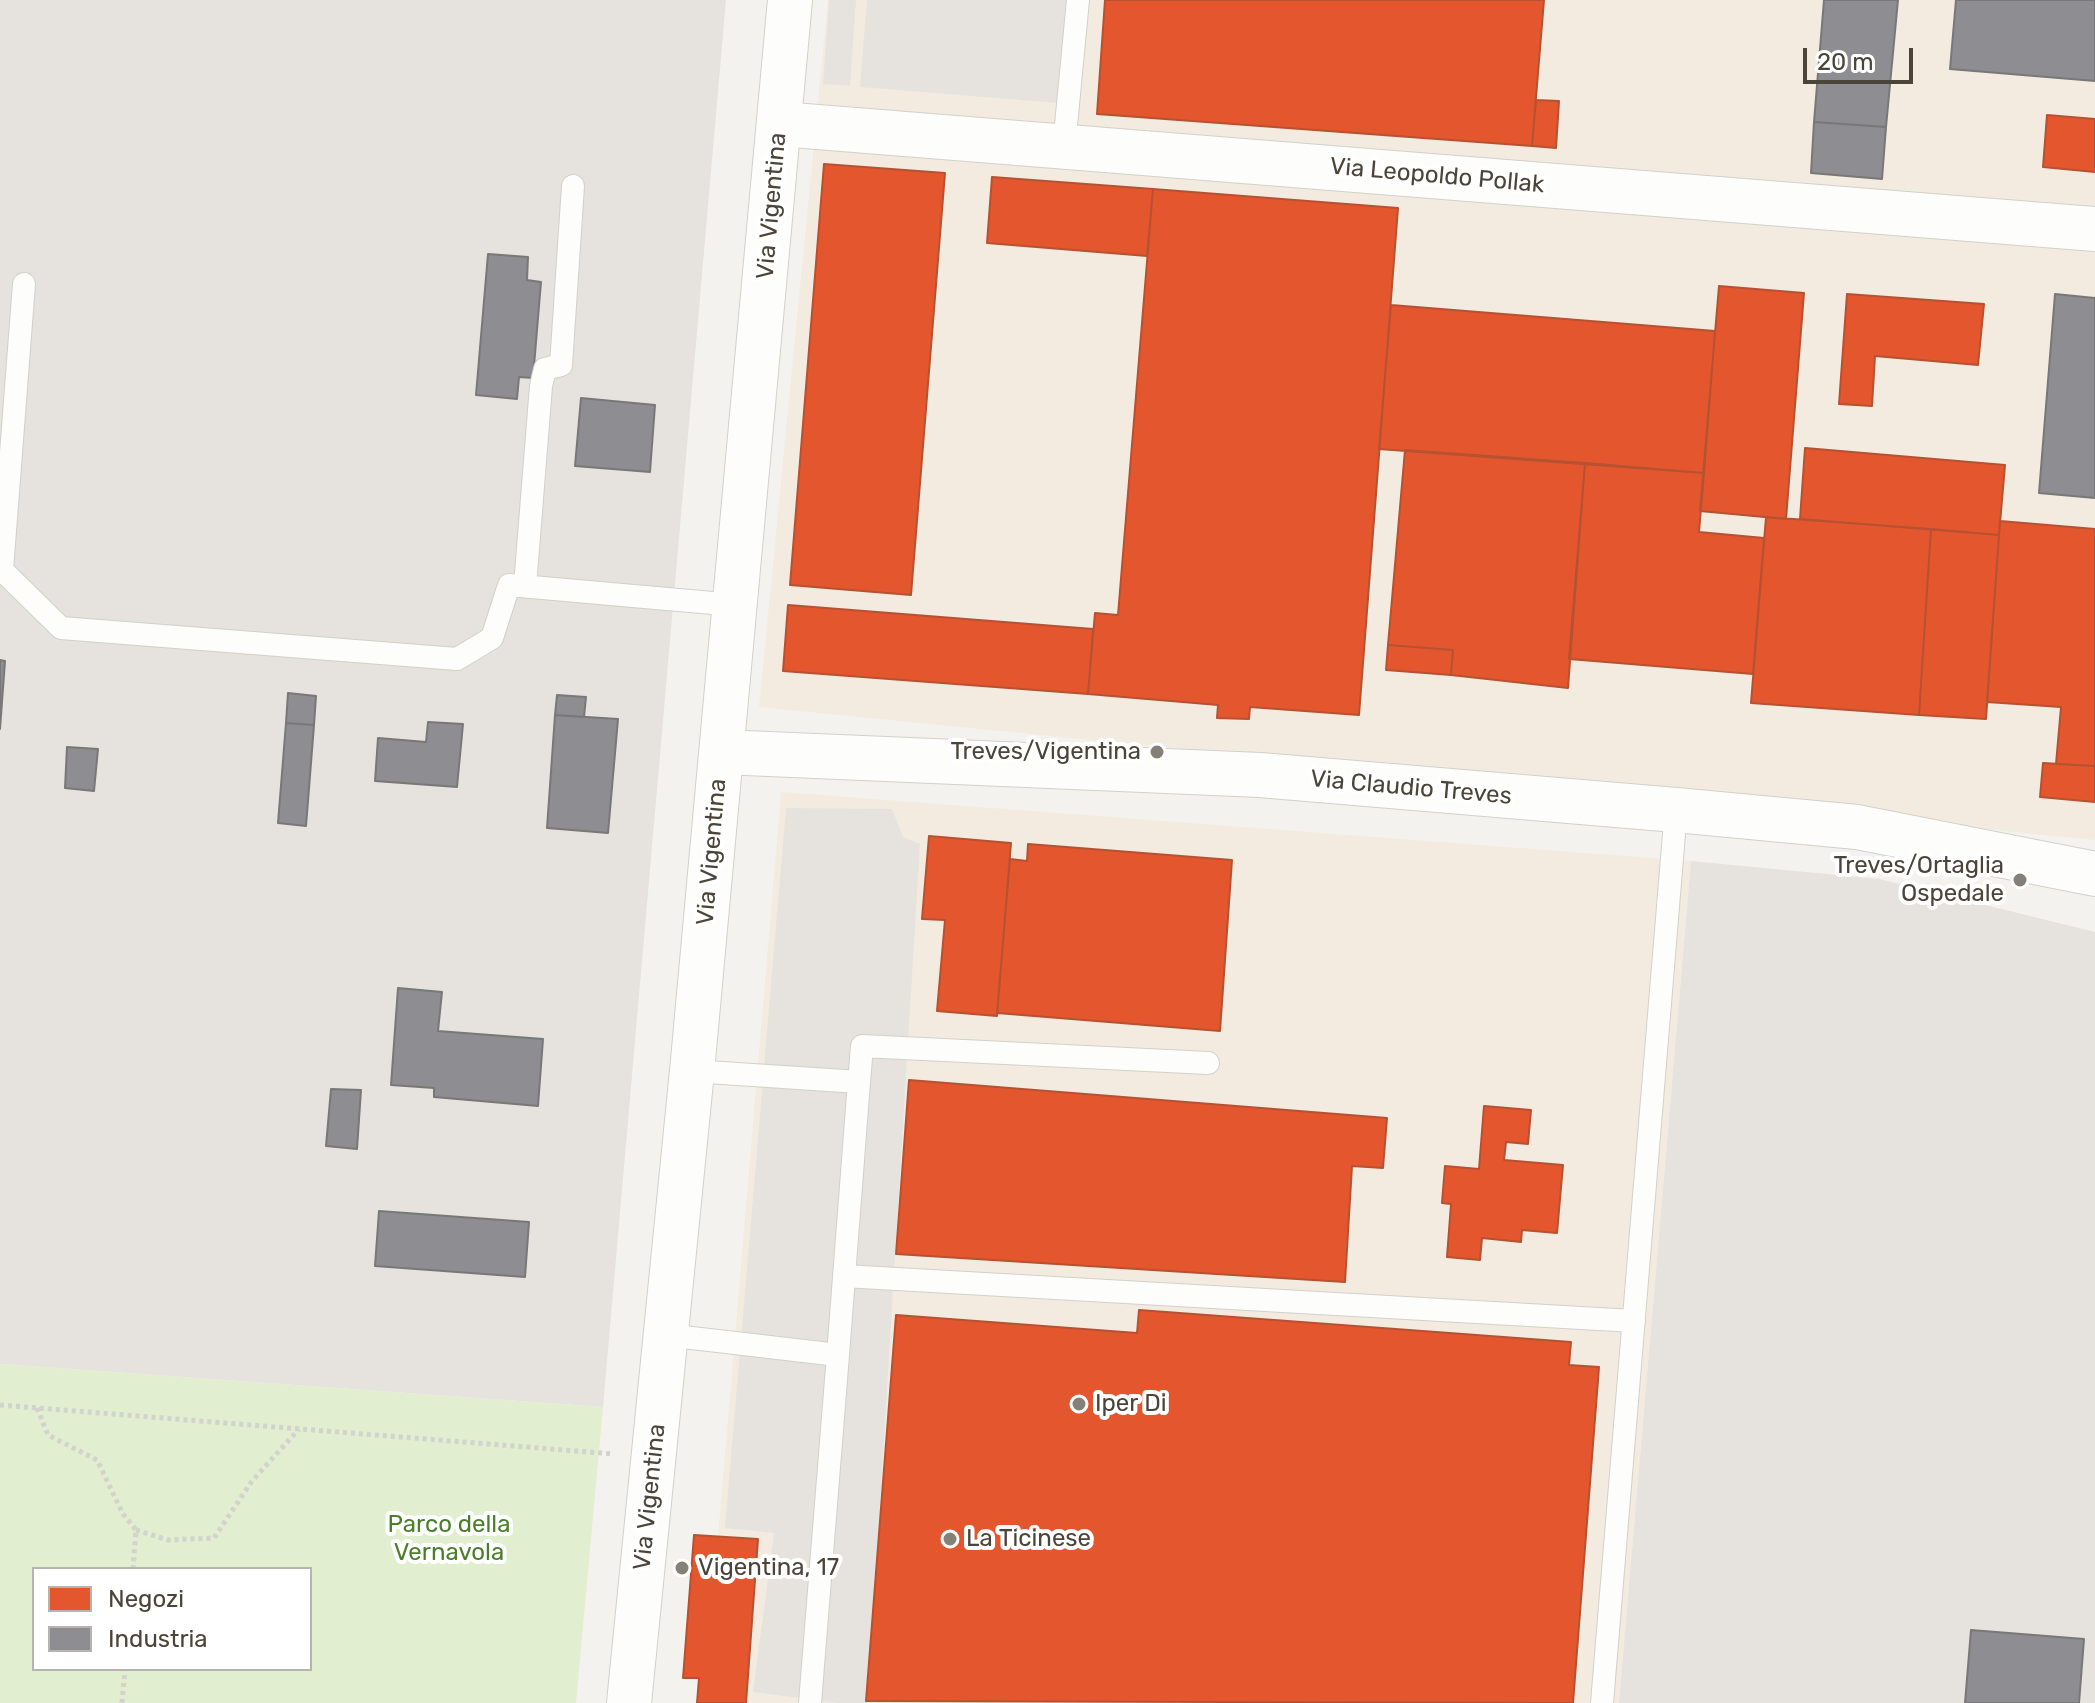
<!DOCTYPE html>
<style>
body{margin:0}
#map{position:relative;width:2095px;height:1703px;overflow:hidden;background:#f4f2ee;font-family:Rubik,sans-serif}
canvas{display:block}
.legend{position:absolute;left:32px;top:1567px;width:280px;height:104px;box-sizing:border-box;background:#fff;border:2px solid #b7b4b0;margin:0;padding:10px 14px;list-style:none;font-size:24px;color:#4b4439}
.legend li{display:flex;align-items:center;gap:16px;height:40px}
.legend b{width:40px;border:2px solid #b7b4b0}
.scale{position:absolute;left:1803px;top:48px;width:110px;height:36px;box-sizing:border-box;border:4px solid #4b4439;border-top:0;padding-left:10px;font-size:24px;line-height:28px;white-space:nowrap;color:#4b4439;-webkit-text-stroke:6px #fff;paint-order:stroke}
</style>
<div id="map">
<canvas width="2095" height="1703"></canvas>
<ul class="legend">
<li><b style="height:22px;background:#e4572e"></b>Negozi</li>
<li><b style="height:22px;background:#8d8d92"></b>Industria</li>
</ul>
<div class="scale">20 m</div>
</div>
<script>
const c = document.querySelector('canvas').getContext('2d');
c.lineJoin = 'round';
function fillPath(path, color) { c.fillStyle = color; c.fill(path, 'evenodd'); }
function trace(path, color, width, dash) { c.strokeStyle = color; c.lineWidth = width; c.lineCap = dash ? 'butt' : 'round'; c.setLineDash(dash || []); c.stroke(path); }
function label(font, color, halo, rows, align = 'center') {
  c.font = font + ' Rubik,sans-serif'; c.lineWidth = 8; c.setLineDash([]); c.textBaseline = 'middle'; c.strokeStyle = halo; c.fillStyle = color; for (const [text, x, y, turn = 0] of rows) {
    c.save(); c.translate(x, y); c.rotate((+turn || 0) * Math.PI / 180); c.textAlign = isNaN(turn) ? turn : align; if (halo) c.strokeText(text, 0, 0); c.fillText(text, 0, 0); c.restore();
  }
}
const commercial = new Path2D(`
 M828 0H2095V840L759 707Z
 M781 792 1691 861 1619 1703H704Z`);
const industrial = new Path2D(`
 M0 0H726L603 1407 0 1364Z
 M1691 861 1879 879 2095 932V1703H1619Z`);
const green = new Path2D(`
 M0 1364 603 1407 576 1703H0ZM34 1569H310V1669H34Z`);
const parking = new Path2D(`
 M829 0H856L850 86 823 84Z
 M867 0H1066L1058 103 860 87Z
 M786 808 892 809 903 837 920 844 868 1703H838L753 1692 774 1533 725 1528Z`);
const shops = new Path2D(`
 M1105 0H1544L1532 146 1097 114Z
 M1536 100 1559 101 1556 148 1532 146Z
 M2047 115 2095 119V172L2043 167Z
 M824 164 945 173 911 595 790 585Z
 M992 177 1153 189 1147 256 987 243Z
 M1153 189 1398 208 1359 715 1250 707 1249 719 1217 718 1218 705 1088 694 1095 613 1118 615Z
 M1719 286 1804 293 1786 519 1700 511Z
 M1847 294 1984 304 1978 365 1875 356 1872 406 1839 404Z
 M1391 305 1715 331 1704 473 1379 449Z
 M1805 448 2005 465 1999 535 1800 519Z
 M1405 450 1585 463 1568 688 1451 675 1453 650 1388 645Z
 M1585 463 1704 473 1699 532 1764 538 1753 674 1569 659Z
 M1766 517 1931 529 1919 715 1751 703Z
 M2000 521 2095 529V766L2056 764 2061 707 1987 702Z
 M1931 529 1999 535 1986 719 1919 715Z
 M788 605 1093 629 1088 694 783 671Z
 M1388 645 1453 650 1451 675 1386 670Z
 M2043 763 2095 766V802L2040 797Z
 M929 836 1011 843 997 1016 937 1011 945 920 922 919Z
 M1028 844 1232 860 1220 1031 997 1013 1010 859 1027 861Z
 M909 1080 1387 1118 1383 1168 1352 1166 1345 1282 896 1254Z
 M1484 1106 1531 1110 1528 1144 1506 1142 1504 1160 1563 1165 1557 1233 1522 1230 1521 1242 1482 1238 1480 1260 1447 1257 1451 1204 1442 1203 1445 1166 1479 1169Z
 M1139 1310 1571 1342 1569 1365 1599 1367 1573 1703 866 1701 896 1315 1137 1333Z
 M694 1535 758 1539 746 1703H697L699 1678H683Z`);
const industry = new Path2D(`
 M1824 0H1898L1886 127 1814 122Z
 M1956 0H2095V81L1950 69Z
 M1814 122 1886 127 1882 179 1811 173Z
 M488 254 528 257 527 280 541 282 533 378 519 377 517 399 476 395Z
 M2055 294 2095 298V498L2039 493Z
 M581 398 655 405 650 472 575 466Z
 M0 660 5 661 0 729Z
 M288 693 316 696 314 725 286 723Z
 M557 695 586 697 584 717 555 715Z
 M555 715 618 719 608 833 547 828Z
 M428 722 463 724 457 787 375 781 378 738 426 742Z
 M286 723 314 725 306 826 278 823Z
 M67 747 98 749 94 791 65 788Z
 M398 988 442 992 438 1031 543 1039 538 1106 434 1097V1088L391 1085Z
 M331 1089 361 1090 357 1149 326 1146Z
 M379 1211 529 1222 525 1277 375 1266Z
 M1971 1630 2084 1639 2079 1703H1965Z`);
const path = new Path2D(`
 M0 1405 614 1454
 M37 1408 48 1435 97 1460 123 1514 136 1530 133 1569
 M136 1530 168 1540 214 1538 252 1481 299 1429
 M122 1703 125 1669`);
const service = new Path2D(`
 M1064 146 1078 0
 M24 284 2 570 61 628 457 659 492 638 509 585 735 605
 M525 586 541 386 545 369 561 365 573 186
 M692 1071 859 1082 838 1355
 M859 1082 862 1046 1208 1063
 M844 1276 1634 1321
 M666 1335 838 1355 810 1703
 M1602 1703 1676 810`);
const minor = new Path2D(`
 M780 124 2095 229
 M722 752 1260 775 1676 810 1857 827 2095 874`);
const tertiary = new Path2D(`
 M629 1703 692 1071 790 0`);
const markers = [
 [1157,752,8,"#868178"],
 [2020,880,8,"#868178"],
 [1079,1404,8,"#868178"],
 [950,1539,8,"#868178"],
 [682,1568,8,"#868178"]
];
const streetNames = [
 ["Via Leopoldo Pollak",1437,176,5],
 ["Via Vigentina",772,206,-85],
 ["Via Claudio Treves",1411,788,5],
 ["Via Vigentina",712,852,-85],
 ["Via Vigentina",650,1497,-84]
];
const poiNames = [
 ["Treves/Vigentina",1141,752,"right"],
 ["Treves/Ortaglia",2004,866,"right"],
 ["Ospedale",2004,894,"right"],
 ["Iper Di",1095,1404],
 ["La Ticinese",966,1539],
 ["Vigentina, 17",698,1568]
];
const parkNames = [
 ["Parco della",449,1525],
 ["Vernavola",449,1553]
];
fillPath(commercial, '#f3ebdf');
fillPath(industrial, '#e6e2de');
fillPath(green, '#e1eecf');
fillPath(parking, '#e6e3df');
fillPath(shops, '#e4572e');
trace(shops, '#b65131', 2);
fillPath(industry, '#8d8d92');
trace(industry, '#797777', 2);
trace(service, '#d2d0cb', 24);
trace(minor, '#d2d0cb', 46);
trace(tertiary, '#d2d0cb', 46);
trace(path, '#d3d2cc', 5, [4, 4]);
trace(service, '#fdfdfc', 22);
trace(minor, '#fdfdfc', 44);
trace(tertiary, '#fdfdfc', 44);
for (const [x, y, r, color] of markers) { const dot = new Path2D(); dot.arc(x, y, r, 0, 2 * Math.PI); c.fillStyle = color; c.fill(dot); trace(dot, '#fff', 3); }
label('24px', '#4b4439', '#fff', streetNames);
label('24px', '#4b4439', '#fff', poiNames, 'left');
label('24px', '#4a7f2a', '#fff', parkNames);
</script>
